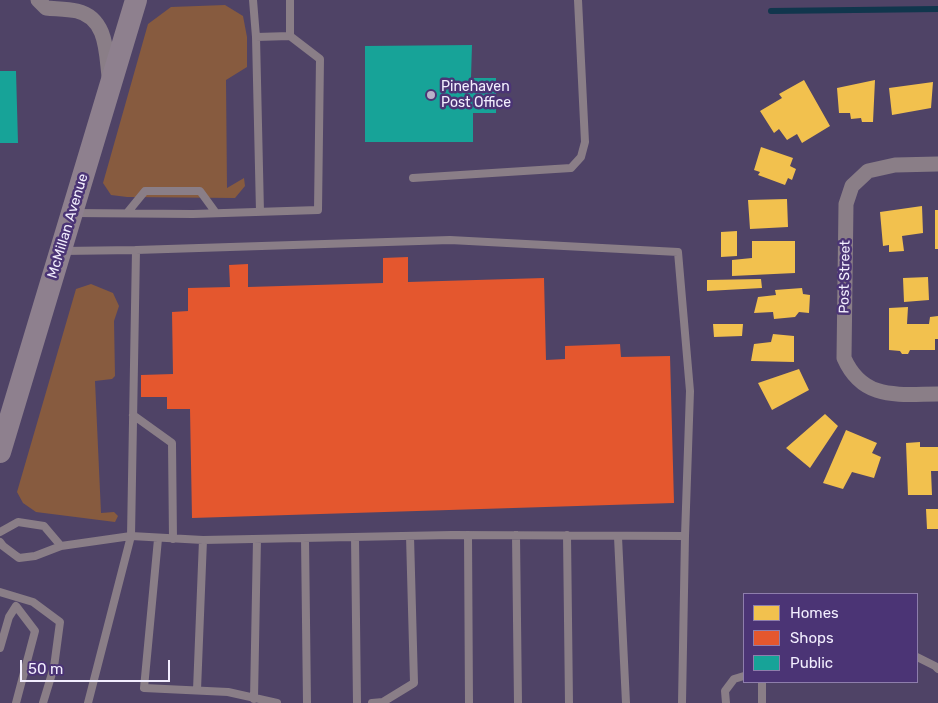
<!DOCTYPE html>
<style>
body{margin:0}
#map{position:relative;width:938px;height:703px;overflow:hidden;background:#4f4366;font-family:Rubik,sans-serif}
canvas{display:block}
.legend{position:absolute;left:743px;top:593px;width:175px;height:90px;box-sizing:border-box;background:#4b3475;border:1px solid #8e7eac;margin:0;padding:6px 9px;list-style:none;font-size:15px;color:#f2eefe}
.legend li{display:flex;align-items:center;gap:10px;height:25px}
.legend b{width:25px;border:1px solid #8e7eac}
.scale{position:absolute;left:20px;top:660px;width:150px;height:22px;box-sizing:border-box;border:2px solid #f2eefe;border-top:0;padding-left:6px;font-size:15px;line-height:18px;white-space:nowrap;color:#f2eefe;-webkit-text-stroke:4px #4b3475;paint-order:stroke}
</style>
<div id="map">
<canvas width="938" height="703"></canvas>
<ul class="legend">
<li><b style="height:14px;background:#f2c14e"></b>Homes</li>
<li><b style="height:14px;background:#e4572e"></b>Shops</li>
<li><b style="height:14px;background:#17a398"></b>Public</li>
</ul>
<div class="scale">50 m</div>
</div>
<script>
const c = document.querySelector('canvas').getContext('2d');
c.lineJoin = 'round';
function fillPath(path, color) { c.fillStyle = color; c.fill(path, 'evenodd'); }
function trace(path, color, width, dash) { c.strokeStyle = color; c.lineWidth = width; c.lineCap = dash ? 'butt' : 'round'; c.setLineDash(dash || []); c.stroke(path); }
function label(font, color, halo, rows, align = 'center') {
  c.font = font + ' Rubik,sans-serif'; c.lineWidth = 5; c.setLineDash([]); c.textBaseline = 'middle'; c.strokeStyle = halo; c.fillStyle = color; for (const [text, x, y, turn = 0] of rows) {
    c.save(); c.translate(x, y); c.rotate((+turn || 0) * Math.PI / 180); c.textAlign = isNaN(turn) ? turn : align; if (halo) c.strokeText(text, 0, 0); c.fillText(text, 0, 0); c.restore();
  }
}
const green = new Path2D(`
 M225 5 243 16 247 37V67L226 80 227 188 244 178 245 186 235 198 127 197 111 195 103 183 148 24 171 7Z
 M91 284 113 293 119 306 114 321 115 376 112 379 95 381 101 513 114 512 118 516 115 522 36 512 23 503 17 492 76 289Z`);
const homes = new Path2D(`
 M804 80 830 126 802 143 797 134 787 140 779 129 774 133 760 111 782 98 779 94Z
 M875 80 873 122H862L861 118 851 119 850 113H839L837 88Z
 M933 82 931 108 892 115 889 88Z
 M761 147 793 158 790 166 796 169 792 180 788 178 785 185 758 175 760 172 754 170Z
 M787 199 788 227 750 229 748 200Z
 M922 206 923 233 902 236 904 251 889 252V245L883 246 880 212Z
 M935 210H938V249H935Z
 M737 231V256L721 257V232Z
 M752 241H795V273L732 276V260L752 258Z
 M928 277 929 300 904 302 903 278Z
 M761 279 762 288 707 291V280Z
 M802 288 803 294 810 295 809 313 799 312 795 317 774 319 773 312 754 313 758 297 776 295 775 290Z
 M908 307 907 324H929L930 317 938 316V339H935V350H910L908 354H902L900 351 889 350V308Z
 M713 324H743L742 336 714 337Z
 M773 334 794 336V362L751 361 754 344 771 342Z
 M799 369 809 390 772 410 758 383Z
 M825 414 838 426 810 468 786 448Z
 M846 430 877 443 872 453 881 457 874 478 852 472 843 489 823 483Z
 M920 442V447H938V471H931L932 495H908L906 443Z
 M926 509H938V529H927Z`);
const shops = new Path2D(`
 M408 257V282L544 278 546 360 565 359V346L620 344 621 357 670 356 674 503 192 518 190 409H167V397H141V375L173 374 172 312 188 311V288L230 287 229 265 248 264V287L383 283V258Z`);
const public = new Path2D(`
 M472 45 471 78H496V113H473V142H365V46Z
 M0 71H16L18 143H0Z`);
const stream = new Path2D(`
 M771 11 938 9`);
const lane = new Path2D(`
 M253 0 256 37 260 212
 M256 37 290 36
 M413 178 571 168 581 157 585 142 578 0
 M74 213 193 214 318 210 320 59 290 36V0
 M127 213 145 191H200L216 213
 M136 250 450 240 678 252 690 391 685 536
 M62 251 136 250 131 536 88 703
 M133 415 172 443 173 539
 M0 532 18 522 44 526 61 546
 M468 535 469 703
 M516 535 518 703
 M567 535 569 703
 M355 537 357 703
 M618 537 626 703
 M305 538 307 703
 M158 539 144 688 228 692 277 703
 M0 542 3 546 19 558 35 556 61 546 131 536 203 540 452 535 685 536 682 703
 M0 592 33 602 60 622 54 667 43 703
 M0 648 9 617 16 606 35 631 16 703
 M917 657 935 666 938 669
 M197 690 203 540
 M254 699 257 539
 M372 703 383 702 414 683 410 536
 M726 703 725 691 734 679 744 676
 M762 703V682`);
const street = new Path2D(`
 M38 0 46 8C56 9 67 9 77 11 107 18 106 52 109 76
 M938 164 895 165 868 171 852 186 846 204 844 358C863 401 898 394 938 394`);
const secondary = new Path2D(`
 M0 452 136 0`);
const markers = [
 [431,95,5,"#b9b2c9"]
];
const poiNames = [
 ["Pinehaven",441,87],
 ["Post Office",441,103]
];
const streetNames = [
 ["McMillan Avenue",68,226,-73],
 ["Post Street",845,277,-89]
];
fillPath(green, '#875b3f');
fillPath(homes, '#f2c14e');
fillPath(shops, '#e4572e');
fillPath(public, '#17a398');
trace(stream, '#11364d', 6);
trace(lane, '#8a7e87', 8);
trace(street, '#8a7e87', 15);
trace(secondary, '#8e808e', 22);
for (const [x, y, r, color] of markers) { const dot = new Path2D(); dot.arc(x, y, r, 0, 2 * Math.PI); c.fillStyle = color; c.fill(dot); trace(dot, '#4b3475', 2); }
label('14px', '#f2eefe', '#4b3475', poiNames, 'left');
label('14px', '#f2eefe', '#4b3475', streetNames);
</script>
